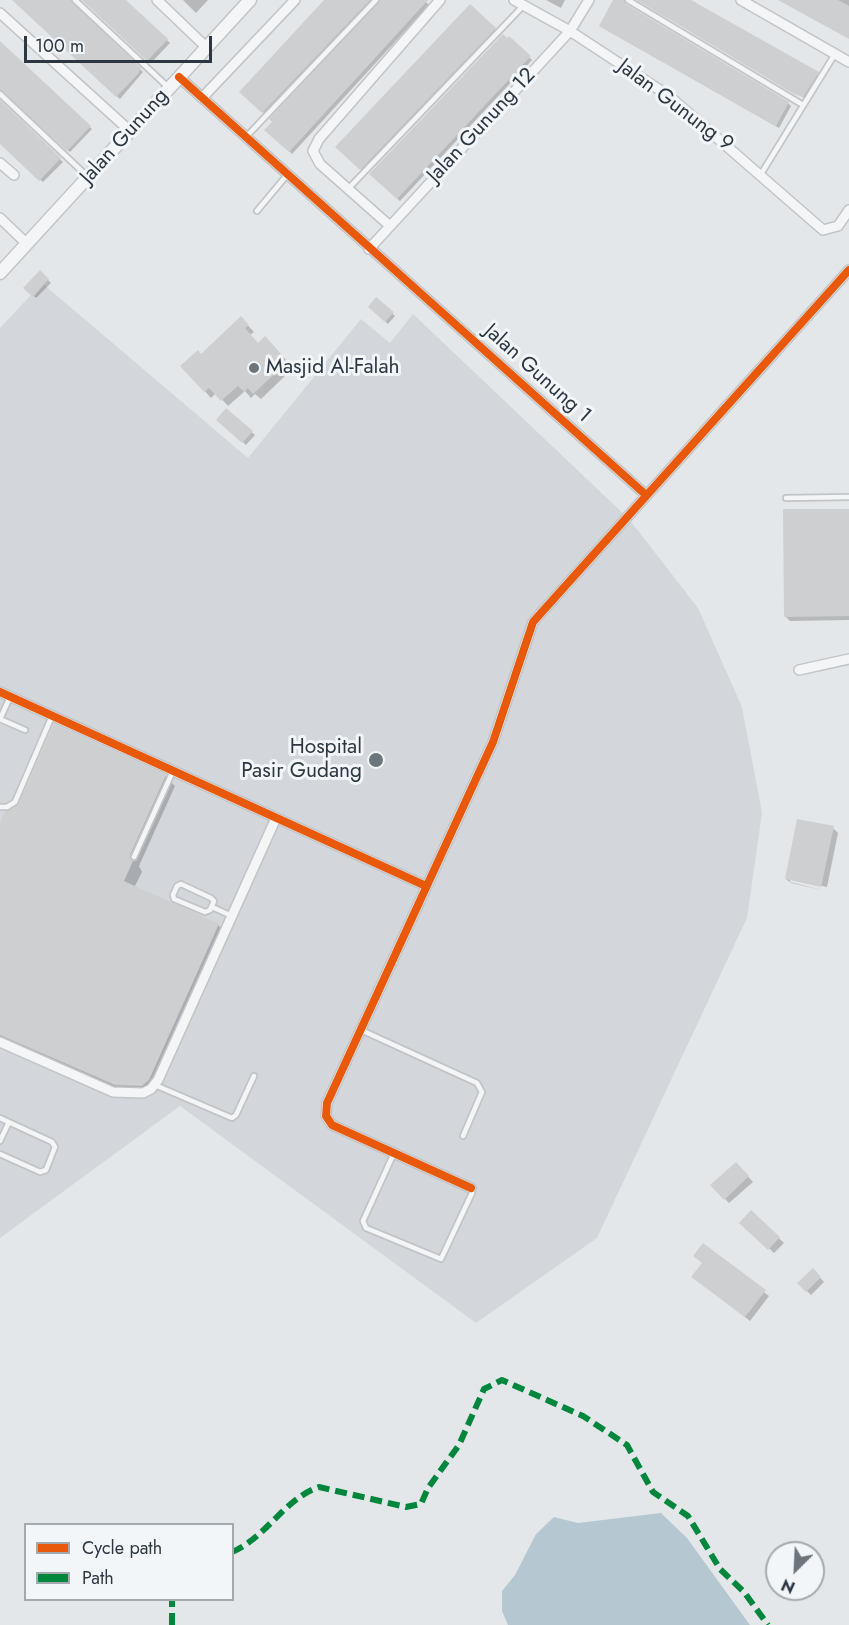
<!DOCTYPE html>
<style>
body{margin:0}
#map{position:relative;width:849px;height:1625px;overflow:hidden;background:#e4e7e9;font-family:Jost,sans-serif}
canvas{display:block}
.legend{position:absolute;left:24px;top:1523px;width:210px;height:78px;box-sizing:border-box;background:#f3f6f8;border:2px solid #a3aaaf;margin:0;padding:8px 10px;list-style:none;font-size:18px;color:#2c3742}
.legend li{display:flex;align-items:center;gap:12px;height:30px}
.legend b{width:30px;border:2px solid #a3aaaf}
.north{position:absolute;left:765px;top:1541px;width:60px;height:60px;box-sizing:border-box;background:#f3f6f8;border:2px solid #a3aaaf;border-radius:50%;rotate:204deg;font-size:16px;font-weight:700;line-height:24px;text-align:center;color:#2c3742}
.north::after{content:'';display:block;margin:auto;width:21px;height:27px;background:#6c757c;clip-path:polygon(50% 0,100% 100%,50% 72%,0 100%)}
.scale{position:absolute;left:24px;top:36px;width:188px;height:27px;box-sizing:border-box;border:3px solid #2c3742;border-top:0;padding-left:8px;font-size:18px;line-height:21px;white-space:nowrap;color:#2c3742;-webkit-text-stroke:4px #f3f6f8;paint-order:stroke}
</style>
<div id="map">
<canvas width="849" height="1625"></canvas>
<ul class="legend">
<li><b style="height:8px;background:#e8590c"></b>Cycle path</li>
<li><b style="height:8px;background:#00873e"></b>Path</li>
</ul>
<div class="north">N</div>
<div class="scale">100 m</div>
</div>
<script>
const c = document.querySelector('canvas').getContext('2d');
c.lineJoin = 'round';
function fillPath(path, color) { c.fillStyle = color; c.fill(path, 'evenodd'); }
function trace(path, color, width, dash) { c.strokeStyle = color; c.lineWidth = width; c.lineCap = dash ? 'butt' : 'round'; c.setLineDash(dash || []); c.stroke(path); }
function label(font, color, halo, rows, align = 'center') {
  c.font = font + ' Jost,sans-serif'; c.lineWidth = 6; c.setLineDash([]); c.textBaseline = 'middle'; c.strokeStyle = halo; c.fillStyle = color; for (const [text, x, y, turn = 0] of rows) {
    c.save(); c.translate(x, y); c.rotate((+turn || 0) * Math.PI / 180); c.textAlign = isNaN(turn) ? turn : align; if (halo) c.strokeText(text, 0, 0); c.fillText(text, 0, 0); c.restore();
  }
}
const built = new Path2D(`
 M42 283 248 458 361 319 390 343 413 314 629 519 698 608 742 707 762 813 747 918 597 1238 476 1323 180 1106 0 1238V328Z`);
const water = new Path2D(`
 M661 1513 687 1538 750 1625H508L502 1611V1591L515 1575 536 1534 554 1517 578 1523Z`);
const shadow = new Path2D(`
 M14 0H78H74L75 8 143 72 120 99Z
 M83 0H124L170 43 151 63Z
 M183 0H208L196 13Z
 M326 0H375L266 115 241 92Z
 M380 0H424L429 5 292 154 266 130Z
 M546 0H565L561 8Z
 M637 0H688L820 76 806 99Z
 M781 0H849V38Z
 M470 6 498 32 364 172 337 147Z
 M603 28 788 103 791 106 779 128Z
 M509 38 532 60 400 201 371 174Z
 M0 43 92 129 70 152 7 93 0 94Z
 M0 102 63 162 43 182 0 142Z
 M40 272 51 283 36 298 25 288Z
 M376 299 395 316 388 324 370 307Z
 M241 318 254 332 250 335 258 345 265 338 289 363 281 369 286 375 261 399 255 394 251 398 245 391 228 406 216 393 211 398 182 366 201 356Z
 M226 410 255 435 246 445 218 420Z
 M849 511V620L790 621 785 616Z
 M165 776 175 786 139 866 142 872 134 888 218 925 227 935 156 1093 125 1094 0 1039V827L20 805Z
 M833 828 838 833 827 887 790 879V882L826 891 791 883 786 879Z
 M736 1164 753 1182 729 1203 713 1186Z
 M751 1212 784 1243 774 1253 742 1223Z
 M703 1245 769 1296 750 1321 698 1281 703 1263Z
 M813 1270 824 1282 811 1295 799 1283Z`);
const building = new Path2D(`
 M12 0H71L141 68 138 74 116 97Z
 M82 0H126L168 39 147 61Z
 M324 0H370L262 113 239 92Z
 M380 0H428L289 152 264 130 272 122 269 119Z
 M613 0H624L626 4 789 102 776 126 599 26Z
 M637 0H691L819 72 803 97 794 94Z
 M778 0H838L849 6V39Z
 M470 4 496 28 360 170 335 147Z
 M503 34 507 38 509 36 531 56 397 199 369 174Z
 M0 41 91 126 67 151 0 90Z
 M0 100 61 158 39 181 0 144Z
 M40 270 49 279 33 297 23 288Z
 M376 297 394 312 385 322 368 307Z
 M241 316 249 325 245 328 258 343 265 336 283 356 276 362 281 368 253 394 248 388 244 392 238 386 221 401 209 388 204 392 180 366 198 350 201 354Z
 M226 408 253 431 242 443 216 420Z
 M783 509H849V616L784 617Z
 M54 724 166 775 130 855 133 861 124 881 219 924 149 1080 142 1086 115 1085 0 1035V823L5 812 19 804Z
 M797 819 834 826 821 887 785 879Z
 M736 1162 749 1176 724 1200 710 1185Z
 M751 1210 780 1237 768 1250 739 1223Z
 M703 1243 766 1290 745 1317 691 1277 702 1263 693 1256Z
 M813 1268 821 1277 806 1292 797 1283Z`);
const service = new Path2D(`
 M75 0 169 88
 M628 0 803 105
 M0 94 88 177
 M246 137 376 0
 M761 174 835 54
 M348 189 524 5
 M257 211 287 175
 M786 498 849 497
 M0 719 25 730
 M0 719 10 697
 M0 807H7L15 802 52 716
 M134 857 173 771
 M181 884 211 898 214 901 210 910 205 912 174 899 173 895 177 886Z
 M212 907 232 916
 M361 1030 477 1083 482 1092 463 1136
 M155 1085 232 1118 236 1115 254 1076
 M0 1118 52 1142 55 1147 46 1170 40 1172 0 1154
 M0 1141 9 1122
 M394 1153 363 1221 366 1228 441 1259 472 1193 471 1188`);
const minor = new Path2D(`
 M157 0 206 47
 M514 0 570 31 669 96 823 230 838 226 849 210
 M741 0 849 62
 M0 13 130 131
 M179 77 646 495
 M202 98 295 0
 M0 163 14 175
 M0 218 27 244
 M390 226 320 164 313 151 319 139 440 0
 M369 249 570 31 589 0
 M799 670 849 659
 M0 692 426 886
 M0 1042 113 1092 143 1093 151 1089 158 1080 276 818
 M471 1188 332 1125 326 1116 327 1103 493 742 533 622 849 270`);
const tertiary = new Path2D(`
 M0 273 250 0`);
const quiet = new Path2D(`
 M232 1552C267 1537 284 1499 319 1487L406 1507 421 1504 428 1488 459 1445 484 1389 502 1380 583 1416 627 1445 653 1492 688 1516 720 1569 744 1592 768 1625
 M172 1625V1600`);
const cycleway = new Path2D(`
 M179 77 646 495
 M0 692 426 886
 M471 1188 332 1125 326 1116 327 1103 493 742 533 622 849 270`);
const markers = [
 [254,368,6,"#6c757c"],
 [376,760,8,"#6c757c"]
];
const streetNames = [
 ["Jalan Gunung 9",675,106,37],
 ["Jalan Gunung 12",482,126,-47],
 ["Jalan Gunung",125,137,-48],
 ["Jalan Gunung 1",537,374,42]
];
const poiNames = [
 ["Masjid Al-Falah",266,368],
 ["Hospital",362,748,"right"],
 ["Pasir Gudang",362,772,"right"]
];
fillPath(built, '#d3d7dc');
fillPath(water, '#b5c8d2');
fillPath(shadow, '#0003');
fillPath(building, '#cdcfd1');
trace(service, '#c2c5c7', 8);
trace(minor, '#c2c5c7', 12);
trace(tertiary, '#c2c5c7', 15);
trace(service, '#f4f5f6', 4.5);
trace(minor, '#f4f5f6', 9);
trace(tertiary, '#f4f5f6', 12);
trace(quiet, '#00873e', 6, [12, 6]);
trace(cycleway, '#e8590c', 8);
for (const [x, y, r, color] of markers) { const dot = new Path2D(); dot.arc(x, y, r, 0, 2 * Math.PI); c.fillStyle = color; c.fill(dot); trace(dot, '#f3f6f8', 2); }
label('21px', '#2c3742', '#f3f6f8', streetNames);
label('21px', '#2c3742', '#f3f6f8', poiNames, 'left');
</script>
